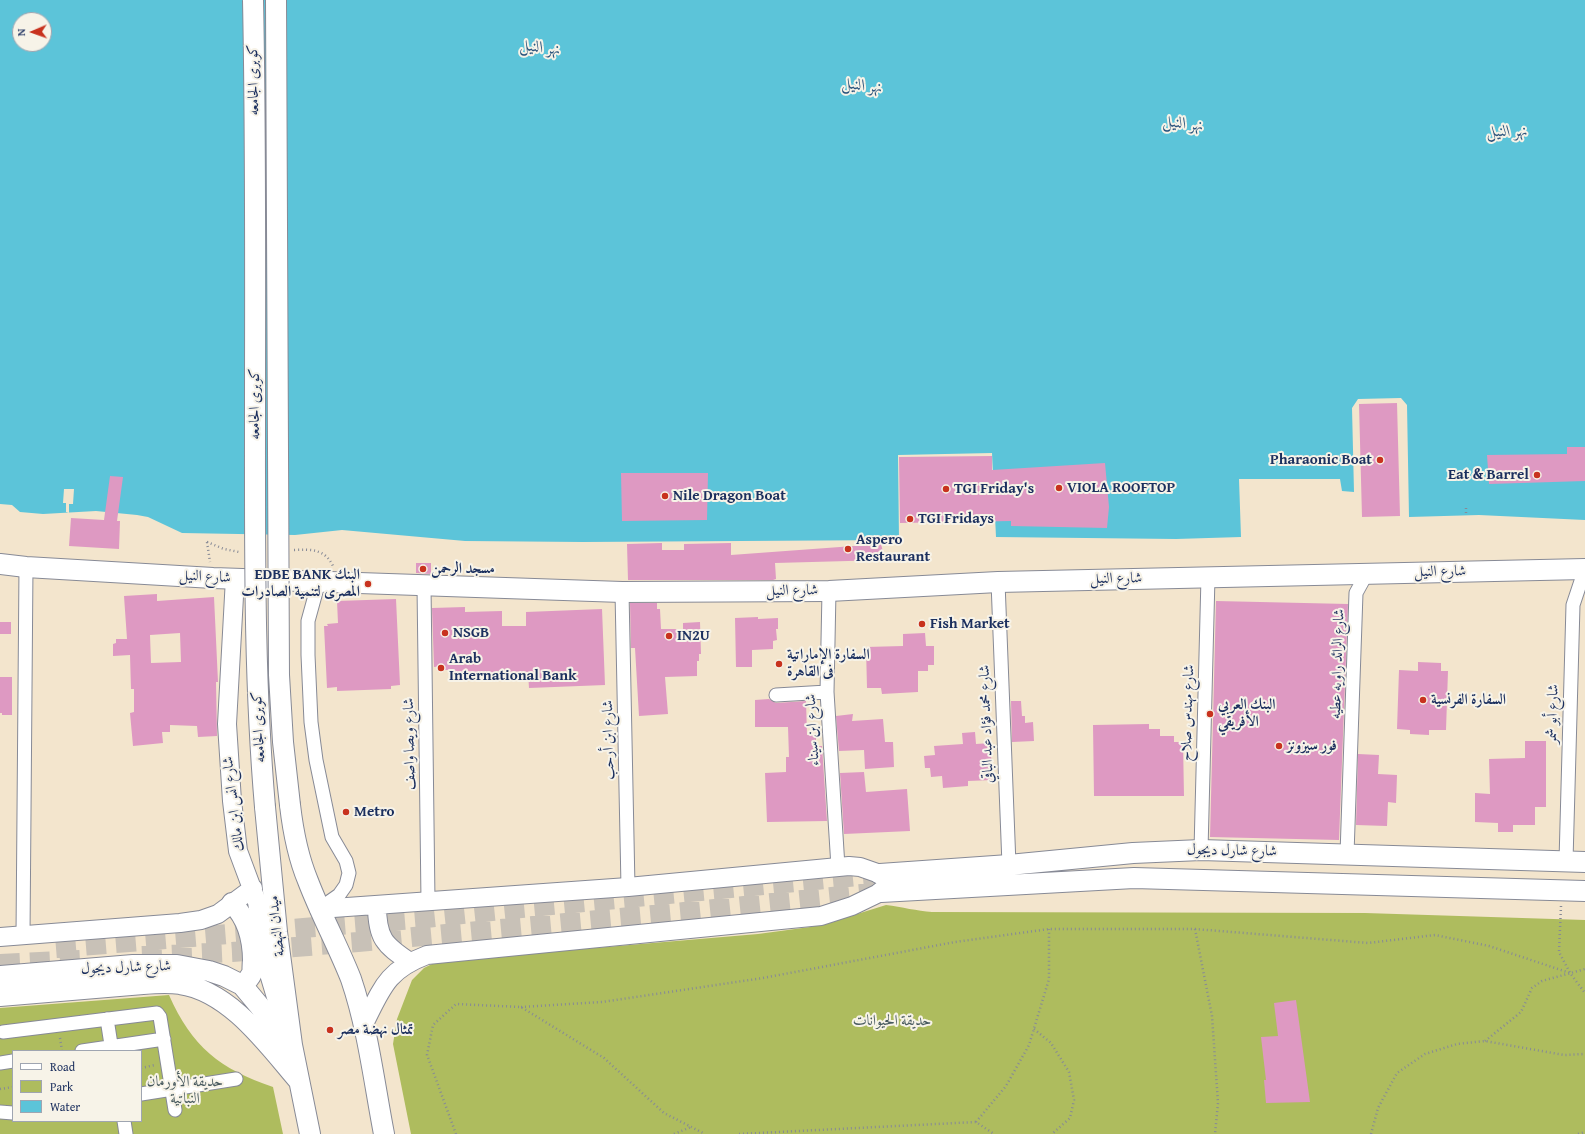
<!DOCTYPE html>
<meta charset="utf-8">
<style>
body{margin:0}
#map{position:relative;width:1585px;height:1134px;overflow:hidden;background:#f3e5cd;font-family:"Gentium Book Plus",serif}
canvas{display:block}
.legend{position:absolute;left:12px;top:1050px;width:130px;height:72px;box-sizing:border-box;background:#f7f3e8;border:1px solid #9fa5b1;margin:0;padding:5px 7px;list-style:none;font-size:12px;color:#1b2f5e}
.legend li{display:flex;align-items:center;gap:8px;height:20px}
.legend b{width:20px;border:1px solid #9fa5b1}
.north{position:absolute;left:12px;top:12px;width:40px;height:40px;box-sizing:border-box;background:#f7f3e8;border:1px solid #9fa5b1;border-radius:50%;rotate:268deg;font-size:11px;font-weight:700;line-height:16px;text-align:center;color:#1b2f5e}
.north::after{content:'';display:block;margin:auto;width:14px;height:18px;background:#c8321e;clip-path:polygon(50% 0,100% 100%,50% 72%,0 100%)}
</style>
<div id="map">
<canvas width="1585" height="1134"></canvas>
<ul class="legend">
<li><b style="height:5px;background:#fff"></b>Road</li>
<li><b style="height:11px;background:#aebc5e"></b>Park</li>
<li><b style="height:11px;background:#5cc4d9"></b>Water</li>
</ul>
<div class="north">N</div>
</div>
<script>
const c = document.querySelector('canvas').getContext('2d');
c.lineJoin = 'round';
function fillPath(path, color) { c.fillStyle = color; c.fill(path, 'evenodd'); }
function trace(path, color, width, dash) { c.strokeStyle = color; c.lineWidth = width; c.lineCap = dash ? 'butt' : 'round'; c.setLineDash(dash || []); c.stroke(path); }
function label(font, color, halo, rows, align = 'center') {
  c.font = font + ' "Gentium Book Plus",Amiri,serif'; c.lineWidth = 4; c.setLineDash([]); c.textBaseline = 'middle'; c.strokeStyle = halo; c.fillStyle = color; for (const [text, x, y, turn = 0] of rows) {
    c.save(); c.translate(x, y); c.rotate((+turn || 0) * Math.PI / 180); c.textAlign = isNaN(turn) ? turn : align; if (halo) c.strokeText(text, 0, 0); c.fillText(text, 0, 0); c.restore();
  }
}
const green = new Path2D(`
 M886 905C902 907 917 911 932 912L1365 913 1585 920V1134H411L393 1044 397 1019 412 980 424 968 432 964 442 961 758 934 810 927 838 920Z
 M169 995C192 1047 220 1069 273 1087L283 1134H0V1008ZM13 1051H141V1121H13Z`);
const water = new Path2D(`
 M0 0H1585V520L1479 515 1409 517 1407 405 1401 398 1358 399 1352 408 1354 492 1342 491 1340 479H1239L1241 537 1176 539 996 537 992 453 898 455 899 540 583 542 465 541 342 530 295 535 182 533 148 517 137 515 96 511 43 514 20 512 12 505 0 504ZM20 20H44V44H20Z`);
const pier = new Path2D(`
 M64 489H74L73 504H69V513L66 512V503H63Z`);
const building = new Path2D(`
 M1397 403 1400 516 1362 517 1359 404Z
 M1567 447H1585V481L1489 484 1487 455 1567 454Z
 M992 456V470L1105 463 1109 507 1107 528 1011 526V521L900 523 899 457Z
 M621 473H708L707 520 622 521Z
 M110 476 123 477 117 521H120L119 549 69 546 71 518 104 520Z
 M662 543V550H684V544L731 543V555L881 544 885 560 775 563 776 579 773 580H628L627 544Z
 M416 563H431V574L416 573Z
 M157 594V601L214 597 218 682H216L217 736 198 737 197 726 170 725V732H162L163 743 133 746 130 713 134 712V689H131L130 655 113 656V644L116 643V639H127L124 596ZM180 633 181 662 151 663 150 635Z
 M396 599 400 685 391 686V689L337 691V687L327 688 324 626H328L327 624 338 623 337 601Z
 M1216 601 1348 604 1339 840 1210 837Z
 M630 603H657V609H660L661 629H683V623L700 622 701 654H699V661H697V676L665 677 668 714 639 716 635 648H631Z
 M465 607V612L502 611V626H526V612L602 609 605 685 529 688 528 672 455 674V670H445V666L434 667 432 608Z
 M758 617V619L778 618V629H776L777 640 773 641V649L752 650V667H736L735 618Z
 M0 622H11V634H0Z
 M925 633 926 646H934V665H928V671H918V692L882 694 881 688H867L866 647 903 646V634Z
 M1418 662 1441 663V671H1448L1446 730H1429V735L1410 734V730L1397 729 1399 670 1418 671Z
 M0 677H12V715H2V713H0Z
 M769 699 776 703 806 701 807 735H816V746H822L827 821 767 822 765 773 786 772V757H789L788 727H755V700Z
 M1011 701H1021L1022 716H1025V723L1033 722 1034 741 1012 742Z
 M853 714 852 721 883 719 885 742H893L894 767 865 769 864 750 839 751 836 716Z
 M1149 724V729H1160V736H1174V742H1183L1184 796H1094L1093 725Z
 M975 732 976 744 990 743 993 780 968 781V786L943 788 942 776 931 777 930 768H925L924 756 935 755 934 746 963 744 962 733Z
 M1525 741H1546V807H1535V825H1513V832H1498V823L1475 822V793L1490 794 1489 759 1525 758Z
 M1358 754 1379 755 1378 774 1397 775 1396 803 1388 802 1387 826 1356 825Z
 M864 772 866 792 907 789 910 831 844 834 840 773Z
 M1296 1000 1310 1102 1266 1103 1264 1080H1266L1261 1037 1278 1036 1274 1003Z`);
const primaryTunnel = new Path2D(`
 M56 948 426 918 511 909 880 874
 M142 956 232 952 358 942 684 912 881 892
 M0 964 82 960`);
const path = new Path2D(`
 M1466 508V516
 M207 542 224 549 239 552
 M207 542 210 562
 M294 550C311 549 325 549 333 566
 M1561 906 1559 952 1570 973 1585 993
 M1195 929 1212 1016 1218 1103 1215 1134
 M521 1007 602 1002 763 978 955 942 1049 929H1195L1368 943 1435 935 1489 946 1570 973
 M1034 1029 1051 1043 1069 1072 1074 1100 1070 1118 1052 1134
 M60 1038 62 1051
 M1485 1041 1521 1012 1532 988 1542 981 1585 969
 M141 1068 155 1065
 M0 1089 13 1087
 M976 1122 1006 1086 1029 1045 1049 979V929
 M456 1134 427 1055 433 1025 456 1004 521 1007 604 1058 664 1113 705 1134
 M674 1134 691 1127
 M739 1134 976 1122 994 1134
 M1371 1134 1378 1108 1397 1073 1425 1054 1457 1044 1485 1041 1564 1055 1585 1054
 M1578 1134 1585 1132`);
const street = new Path2D(`
 M319 581 308 621V655L311 722 316 760 332 837 346 861 349 873 346 885 339 895 319 909
 M998 582 1009 865
 M424 586 428 901
 M829 591 827 692 838 867
 M622 592 628 887
 M776 695 827 692
 M1201 850 1208 577
 M1347 854 1356 593 1367 573
 M1566 861 1573 605 1585 569
 M23 935 26 567
 M107 1019 112 1051
 M3 1032 157 1013 160 1017 175 1110
 M82 1051 164 1039
 M0 1063 13 1061
 M141 1094 236 1079
 M0 1112 13 1113
 M124 1121 126 1134`);
const secondary = new Path2D(`
 M235 578 227 724 232 801 238 851 257 902 269 974 284 1024
 M377 905C377 938 384 945 410 962
 M319 909 628 887 849 866 860 867 880 874
 M0 937 180 923 201 920 218 914 253 888
 M364 1024C382 988 387 970 427 955L821 916 852 906 881 892`);
const primary = new Path2D(`
 M0 564 26 567 213 578 622 592 829 591 998 582 1585 569
 M290 805C293 831 298 857 308 881 321 915 338 946 351 979 368 1029 374 1082 384 1134
 M265 807 277 932 292 1045 310 1134
 M880 874 1009 865 1133 853 1201 850 1585 862
 M881 892 1134 878 1585 891
 M232 903C247 918 253 940 253 961 252 965 253 970 252 973 250 978 246 982 242 985
 M0 976 133 965H177L209 971 224 976 242 985 292 1045
 M0 996 143 984C155 983 168 982 180 984 230 991 268 1045 299 1081`);
const primaryBridge = new Path2D(`
 M253 0C256 142 255 284 255 426 255 553 254 680 265 807
 M276 0 279 675 283 742 290 805`);
const markers = [
 [1380,460,4,"#c8321e"],
 [1537,475,4,"#c8321e"],
 [1059,488,4,"#c8321e"],
 [946,489,4,"#c8321e"],
 [665,496,4,"#c8321e"],
 [910,519,4,"#c8321e"],
 [848,549,4,"#c8321e"],
 [423,569,4,"#c8321e"],
 [368,584,4,"#c8321e"],
 [922,624,4,"#c8321e"],
 [445,633,4,"#c8321e"],
 [669,636,4,"#c8321e"],
 [779,664,4,"#c8321e"],
 [441,668,4,"#c8321e"],
 [1423,700,4,"#c8321e"],
 [1210,714,4,"#c8321e"],
 [1279,746,4,"#c8321e"],
 [346,812,4,"#c8321e"],
 [330,1030,4,"#c8321e"]
];
const streetNames = [
 ["كوبرى الجامعه",254,80,-91],
 ["كوبرى الجامعه",255,404,-90],
 ["شارع النيل",1440,572,-1],
 ["شارع النيل",205,577,3],
 ["شارع النيل",1116,579,-1],
 ["شارع النيل",792,591,-1],
 ["شارع الرائد راويه عطيه",1338,664,-88],
 ["شارع مهندس صلاح",1188,713,-88],
 ["شارع أبو شمر",1553,714,-88],
 ["شارع محمد فؤاد عبد الباقي",987,724,-92],
 ["كوبرى الجامعه",259,727,-93],
 ["شارع ابن سيناء",813,730,-93],
 ["شارع ابن أرحب",609,740,-91],
 ["شارع ويصا واصف",410,744,-91],
 ["شارع انس ابن مالك",234,804,-97],
 ["شارع شارل ديجول",1232,851,1],
 ["ميدان النهضة",277,926,-96],
 ["شارع شارل ديجول",126,968,-2]
];
const poiNames = [
 ["Pharaonic Boat",1372,460,"right"],
 ["Eat & Barrel",1529,475,"right"],
 ["VIOLA ROOFTOP",1067,488],
 ["TGI Friday's",954,489],
 ["Nile Dragon Boat",673,496],
 ["TGI Fridays",918,519],
 ["Aspero",856,540],
 ["Restaurant",856,557],
 ["مسجد الرحمن",431,569],
 ["EDBE BANK البنك",360,575,"right"],
 ["المصرى لتنمية الصادرات",360,592,"right"],
 ["Fish Market",930,624],
 ["NSGB",453,633],
 ["IN2U",677,636],
 ["السفارة الإماراتية",787,655],
 ["فى القاهرة",787,672],
 ["Arab",449,659],
 ["International Bank",449,676],
 ["السفارة الفرنسية",1431,700],
 ["البنك العربي",1218,705],
 ["الأفريقي",1218,722],
 ["فور سيزونز",1287,746],
 ["Metro",354,812],
 ["تمثال نهضة مصر",338,1030]
];
const parkNames = [
 ["حديقة الحيوانات",892,1021],
 ["حديقة الأورمان",185,1082],
 ["النباتية",185,1099]
];
const waterNames = [
 ["نهر النيل",540,48,7],
 ["نهر النيل",862,86,7],
 ["نهر النيل",1183,124,7],
 ["نهر النيل",1507,132,-1]
];
fillPath(green, '#aebc5e');
fillPath(water, '#5cc4d9');
fillPath(pier, '#f3e5cd');
fillPath(building, '#de99c2');
trace(primaryTunnel, '#c8c1b7', 20, [20, 10]);
trace(street, '#878a96', 15);
trace(secondary, '#878a96', 20);
trace(primary, '#878a96', 22);
trace(path, '#878a96', 2.5, [1, 3]);
trace(street, '#fff', 13);
trace(secondary, '#fff', 18);
trace(primary, '#fff', 20);
trace(primaryBridge, '#878a96', 22, []);
trace(primaryBridge, '#fff', 20);
for (const [x, y, r, color] of markers) { const dot = new Path2D(); dot.arc(x, y, r, 0, 2 * Math.PI); c.fillStyle = color; c.fill(dot); trace(dot, '#f7f3e8', 1.5); }
label('15px', '#1b2f5e', '#f7f3e8', streetNames);
label('bold 15px', '#1b2f5e', '#f7f3e8', poiNames, 'left');
label('15px', '#47595e', '#f7f3e8', parkNames);
label('italic 16px', '#2b547d', '#f7f3e8', waterNames);
</script>
